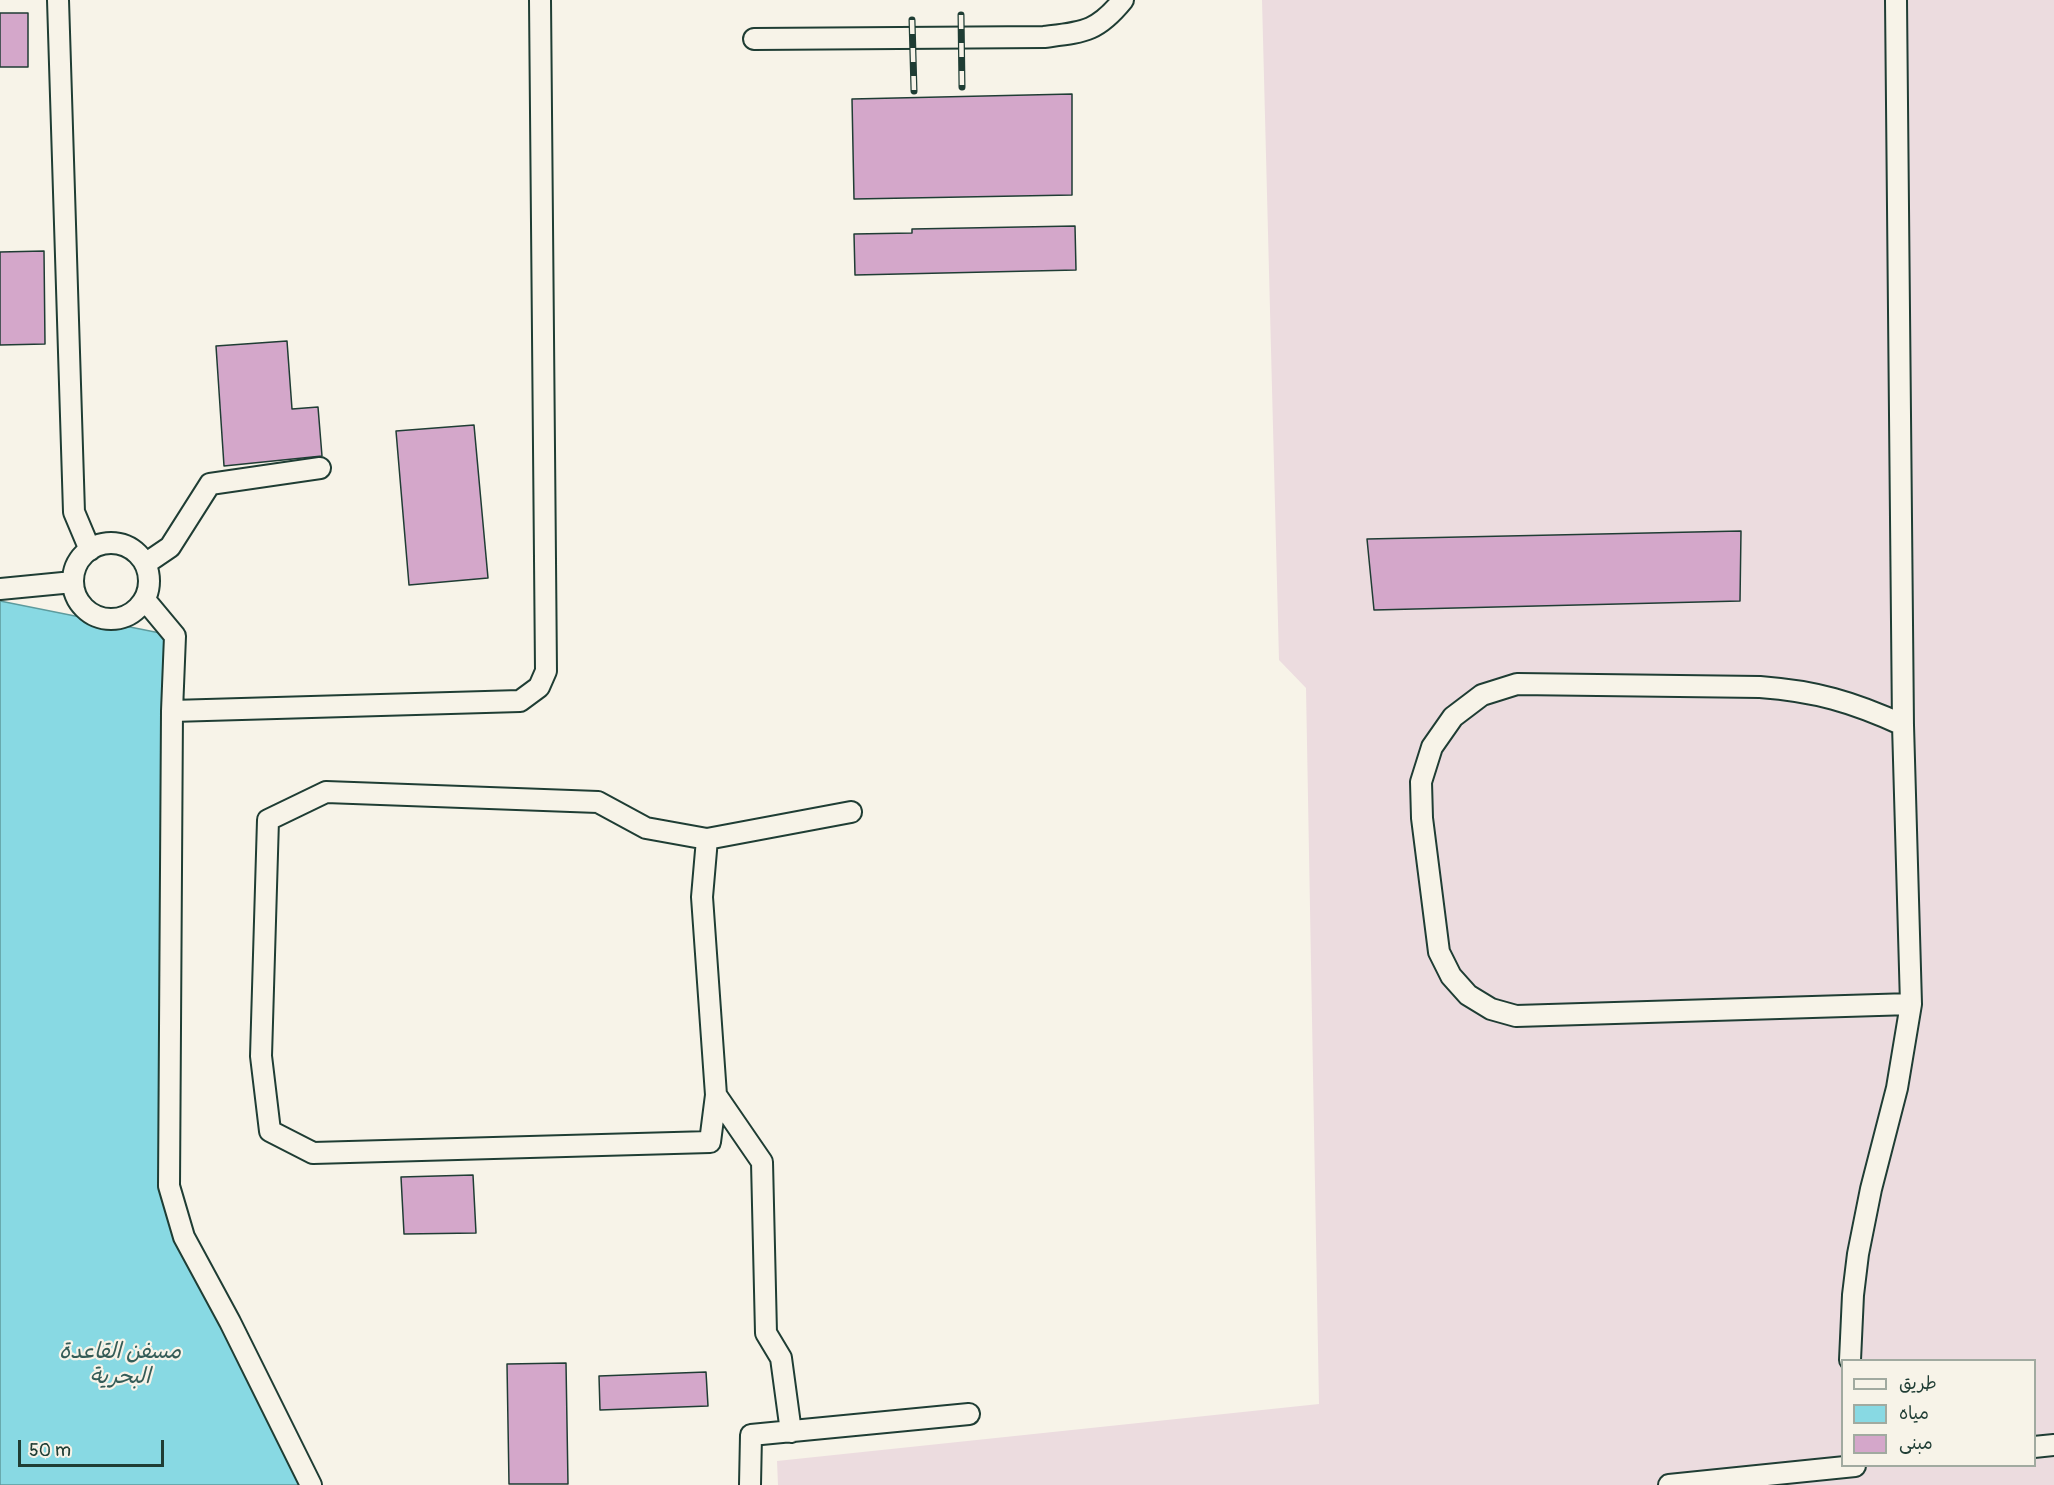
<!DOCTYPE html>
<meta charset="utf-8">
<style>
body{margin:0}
#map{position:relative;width:2054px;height:1485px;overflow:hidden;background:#f7f3e8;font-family:Pangolin,"Playpen Sans Arabic",sans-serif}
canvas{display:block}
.legend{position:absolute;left:1841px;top:1359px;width:195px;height:108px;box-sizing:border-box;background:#f7f3e8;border:2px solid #a1aaa0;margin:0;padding:8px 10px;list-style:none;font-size:18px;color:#1f3d34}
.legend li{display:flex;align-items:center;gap:12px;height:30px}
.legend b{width:30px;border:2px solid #a1aaa0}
.scale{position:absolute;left:18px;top:1440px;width:146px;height:27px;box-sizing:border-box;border:3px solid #1f3d34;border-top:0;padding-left:8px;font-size:18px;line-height:21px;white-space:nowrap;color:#1f3d34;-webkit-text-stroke:4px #f7f3e8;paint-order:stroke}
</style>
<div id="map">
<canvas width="2054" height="1485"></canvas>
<ul class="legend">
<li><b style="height:8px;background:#f7f3e8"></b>طريق</li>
<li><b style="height:16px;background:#88d9e3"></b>مياه</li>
<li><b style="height:16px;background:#d4a7ca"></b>مبنى</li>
</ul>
<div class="scale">50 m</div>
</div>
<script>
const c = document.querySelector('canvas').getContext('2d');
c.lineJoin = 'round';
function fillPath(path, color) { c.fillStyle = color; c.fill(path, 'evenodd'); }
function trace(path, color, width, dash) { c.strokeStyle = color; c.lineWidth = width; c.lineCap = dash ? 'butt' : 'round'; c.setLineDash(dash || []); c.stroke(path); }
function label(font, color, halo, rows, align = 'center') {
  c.font = font + ' Pangolin,"Playpen Sans Arabic",sans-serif'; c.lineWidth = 4.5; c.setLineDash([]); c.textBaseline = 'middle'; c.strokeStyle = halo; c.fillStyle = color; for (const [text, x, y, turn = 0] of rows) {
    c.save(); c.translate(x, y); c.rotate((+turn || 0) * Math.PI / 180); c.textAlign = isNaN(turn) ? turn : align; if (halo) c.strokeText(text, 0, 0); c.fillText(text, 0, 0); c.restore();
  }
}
const built = new Path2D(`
 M1262 0H2054V1485H778L777 1461 1319 1404 1306 688 1279 660ZM1842 1360H2034V1466H1842Z`);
const water = new Path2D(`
 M0 601 175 636 169 1186 310 1485H0Z`);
const building = new Path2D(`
 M0 13H28V67H0Z
 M1072 94V195L854 199 852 99Z
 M1075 226 1076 270 855 275 854 234 912 233V229Z
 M44 251 45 344 0 345V252Z
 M287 341 292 409 318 407 322 456 224 466 216 346Z
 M474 425 488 578 409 585 396 431Z
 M1741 531 1740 601 1374 610 1367 539Z
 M473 1175 476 1233 404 1234 401 1177Z
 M566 1363 568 1484H509L507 1364Z
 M706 1372 708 1406 600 1410 599 1376Z`);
const minor = new Path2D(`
 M58 0 74 512 90 550
 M754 39 1044 37C1084 32 1097 32 1123 0
 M73 581a38 38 0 1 1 76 0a38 38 0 1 1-76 0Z
 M145 564 170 547 210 484 320 468
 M0 589 73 582
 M145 600 175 636 172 711 169 1186 184 1237 230 1322 311 1485
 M172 711 520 701 539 687 546 671 540 0
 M1903 725C1853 702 1815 691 1760 687L1517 684 1482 695 1453 717 1432 747 1421 782 1422 818 1439 952 1451 976 1468 995 1491 1009 1516 1016 1911 1004
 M707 839 646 828 598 802 326 792 268 820 261 1056 270 1131 313 1153 710 1142 716 1095
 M1850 1360 1853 1295 1858 1254 1871 1189 1897 1088 1911 1004 1903 725 1896 0
 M791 1432 781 1358 766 1333 762 1162 716 1095 702 897 707 839 851 812
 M2034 1447 2054 1445
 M750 1485 751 1435 969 1414
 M1669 1485 1855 1466`);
const rail = new Path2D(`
 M961 15 962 87
 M912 20 914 91`);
const waterNames = [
 ["مسفن القاعدة",120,1352],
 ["البحرية",120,1377]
];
fillPath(built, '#ecdcdf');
fillPath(water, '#88d9e3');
trace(water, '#5e9b9d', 1.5);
fillPath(building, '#d4a7ca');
trace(building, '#1f3d34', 1.5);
trace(minor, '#1f3d34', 24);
trace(minor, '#f7f3e8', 20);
trace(rail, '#1f3d34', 7);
trace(rail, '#f7f3e8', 4.5, [14]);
label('italic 22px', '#345c57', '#f7f3e8', waterNames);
</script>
